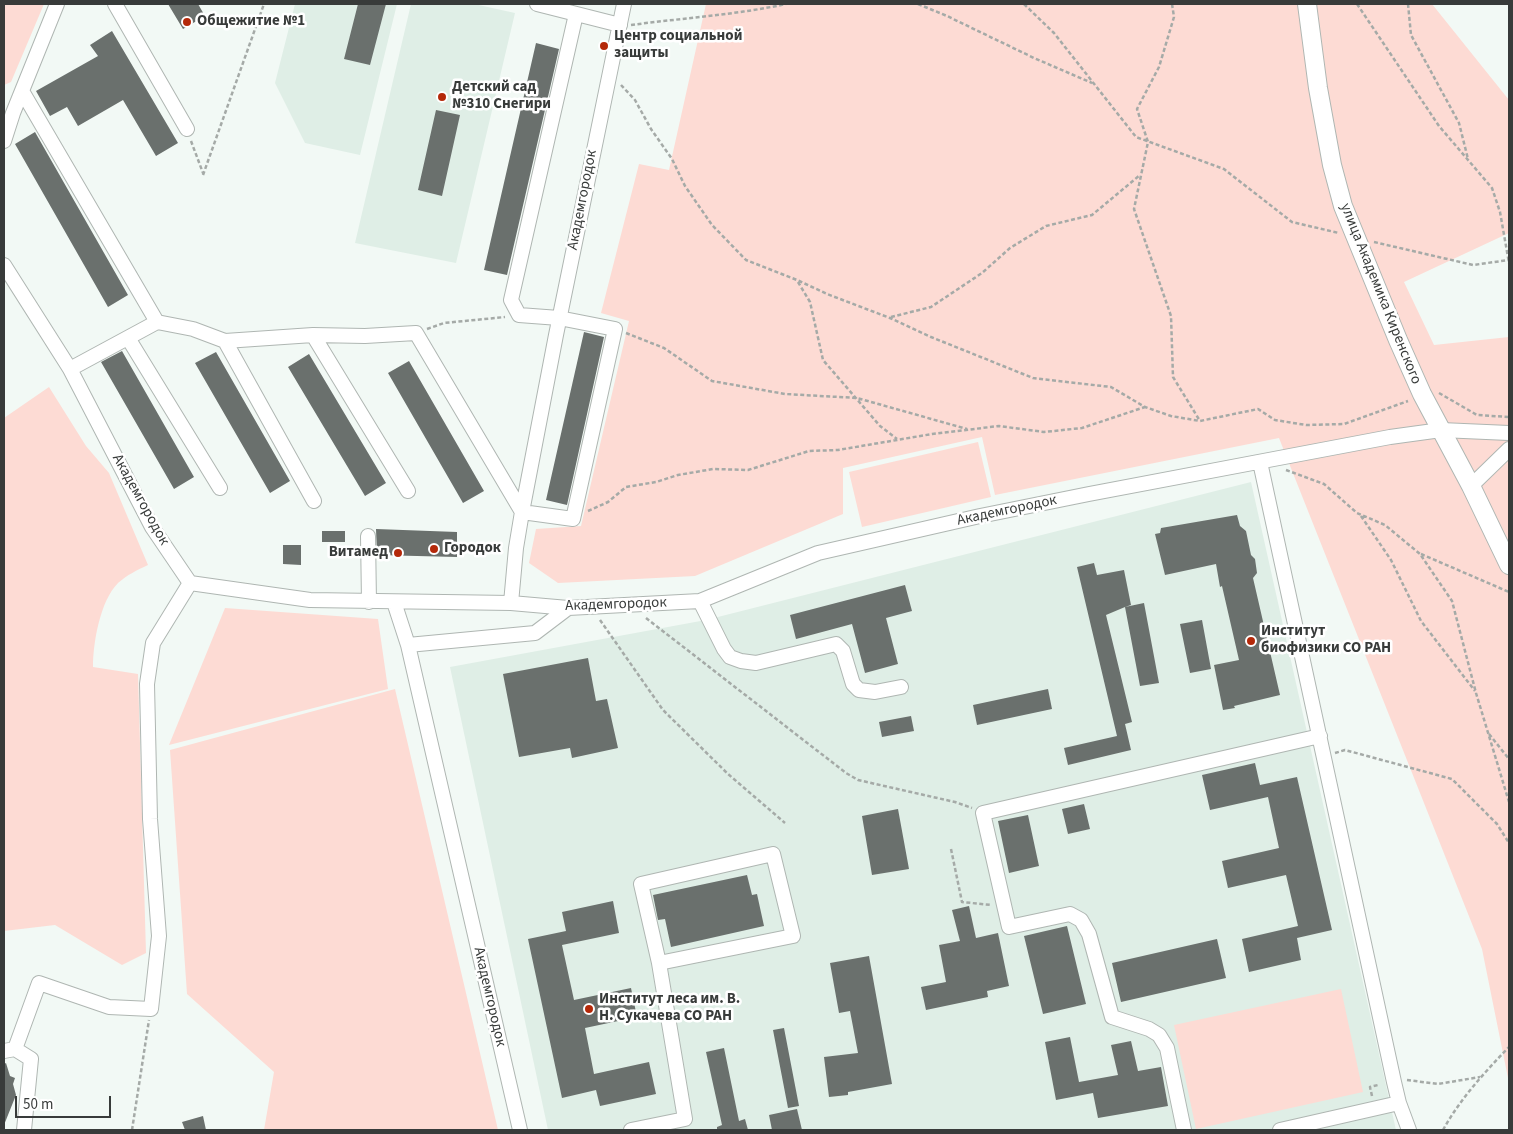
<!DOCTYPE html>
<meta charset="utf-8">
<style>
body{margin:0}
#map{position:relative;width:1513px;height:1134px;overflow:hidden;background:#f2f9f5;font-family:"Source Sans 3",sans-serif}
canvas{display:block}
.frame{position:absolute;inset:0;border:5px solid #383b3a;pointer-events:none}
.scale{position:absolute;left:15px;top:1096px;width:96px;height:22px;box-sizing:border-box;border:2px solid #383b3a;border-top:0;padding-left:6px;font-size:15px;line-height:18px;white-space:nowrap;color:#383b3a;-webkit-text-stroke:4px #fff;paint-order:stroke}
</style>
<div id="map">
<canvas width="1513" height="1134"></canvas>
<div class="frame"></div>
<div class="scale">50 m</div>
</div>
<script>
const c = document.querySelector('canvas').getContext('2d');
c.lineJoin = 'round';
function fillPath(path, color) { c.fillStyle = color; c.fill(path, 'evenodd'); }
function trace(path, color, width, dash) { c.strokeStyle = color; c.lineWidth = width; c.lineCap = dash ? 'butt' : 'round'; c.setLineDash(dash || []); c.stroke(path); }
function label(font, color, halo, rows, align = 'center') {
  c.font = font + ' "Source Sans 3",sans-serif'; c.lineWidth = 5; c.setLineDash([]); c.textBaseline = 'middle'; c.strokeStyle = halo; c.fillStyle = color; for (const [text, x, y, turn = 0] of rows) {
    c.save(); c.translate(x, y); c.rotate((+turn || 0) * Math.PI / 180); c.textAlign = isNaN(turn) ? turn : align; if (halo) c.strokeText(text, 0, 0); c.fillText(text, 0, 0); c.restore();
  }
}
const built = new Path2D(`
 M295 4H397L360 155 305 143 275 83Z
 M411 4H474L515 13 456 263 355 243Z
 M1251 482 1396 1130H548L450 667 706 620Z`);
const green = new Path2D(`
 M4 4H44L11 82 4 85Z
 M706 4H1432L1509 100V233L1404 282 1434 345 1509 337V1083L1482 949 1279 438 995 495 982 437 843 468V514L695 576 558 583 529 563 536 529 581 526 629 321 601 313 639 164 669 170Z
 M49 387 86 446 109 473 148 565C137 570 127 575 118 583 100 601 93 643 93 667L138 674 146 953 122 965 55 925 4 931V418Z
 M978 442 991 497 862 527 849 472Z
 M225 608 378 619 388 689 169 745Z
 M395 689 498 1130H264L274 1072 187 994 170 750Z
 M1341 989 1363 1092 1196 1129 1174 1025Z`);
const building = new Path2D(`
 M168 4H198L205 16 183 29Z
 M358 4H386L370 65 344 59Z
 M112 31 178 143 156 156 123 100 78 126 67 107 50 116 36 91 98 56 90 45Z
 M536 43 559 49 507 275 484 270Z
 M436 110 460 115 442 196 418 190Z
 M35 132 128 295 108 307 15 144Z
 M584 332 604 337 567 505 546 500Z
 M122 351 194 477 174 489 101 362Z
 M216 352 290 481 270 493 195 363Z
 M309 354 386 483 365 496 288 367Z
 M409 361 484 491 463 503 388 373Z
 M1237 515 1240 526 1246 531 1251 555 1255 559 1257 573 1253 578 1280 695 1234 706 1235 708 1223 710 1214 665 1239 660 1222 586 1220 587 1216 564 1165 575 1155 534 1160 533 1161 528Z
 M376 529 457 532V557L377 555Z
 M322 531H345V542H322Z
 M283 545H301V565L283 564Z
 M1094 563 1097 575 1124 570 1131 605 1125 607 1144 603 1159 683 1140 686 1125 607 1106 615 1132 722 1125 724 1131 750 1068 765 1064 748 1117 736 1077 567Z
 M905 585 912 611 886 618 898 664 865 673 852 624 796 639 790 615Z
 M1202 620 1211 669 1190 673 1180 624Z
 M588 658 596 701 607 699 618 748 572 758 570 748 519 757 503 674Z
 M1048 689 1052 709 977 725 973 705Z
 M911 716 914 731 882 737 879 722Z
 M1255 763 1260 785 1297 777 1332 930 1297 938 1301 960 1249 972 1242 939 1298 926 1286 875 1228 888 1222 861 1279 848 1268 797 1210 810 1202 775Z
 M1084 804 1090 829 1068 834 1062 809Z
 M898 809 909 869 872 875 862 816Z
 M1028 815 1039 866 1009 873 998 821Z
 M747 875 752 895 757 894 764 926 671 947 665 919 658 920 653 895Z
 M613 901 619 933 562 945 574 1000 631 988 637 1017 585 1028 594 1074 649 1062 656 1094 600 1106 596 1090 562 1098 528 939 566 931 562 912Z
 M969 906 976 938 998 933 1009 986 987 991 988 997 926 1010 921 987 946 982 939 945 960 941 952 910Z
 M1067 926 1086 1004 1043 1014 1024 936Z
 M1217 939 1226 978 1121 1002 1112 963Z
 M869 956 892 1084 848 1092V1095L829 1097 824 1057 858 1053 850 1011 839 1013 830 963Z
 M784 1028 799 1106 788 1108 773 1030Z
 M1070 1037 1079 1082 1118 1075 1111 1045 1131 1041 1138 1071 1161 1067 1168 1106 1098 1118 1093 1093 1056 1100 1045 1042Z
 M724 1048 739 1121 745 1119 748 1130H717V1127L722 1125 706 1052Z
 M6 1063 10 1076 15 1078 13 1084 16 1095 4 1125V1064Z
 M797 1109 802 1130H772L769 1115Z
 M203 1116 206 1130H185L182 1122Z`);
const path = new Path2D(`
 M918 4 947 16 1034 58 1092 83
 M1024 4 1054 33 1136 137 1224 169 1292 222 1339 233
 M1172 4 1174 17 1159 67 1137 109 1148 142 1134 209 1171 316 1173 377 1200 421
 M1357 4 1439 126 1492 188 1500 212 1509 263
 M1408 4 1411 35 1459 123 1468 159
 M631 25C683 18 735 15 786 4
 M621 85 635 100 651 129 672 159 685 186 712 225 746 260 797 280 827 294 890 318 931 337 1033 378 1111 387 1145 407 1171 416 1200 421 1258 409 1275 420 1306 425 1344 424 1408 401
 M191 141 203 173
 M203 175 264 4
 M1374 242 1473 265 1509 260
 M798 282 810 302 823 360 880 426 897 439
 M891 317 931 307 982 273 1010 248 1046 226 1092 215 1140 175
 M427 329 444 323 505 317
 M626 333 664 348 712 381 785 394 857 398 967 429
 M1439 393 1477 415 1509 417
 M1286 470 1324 484 1357 513 1385 525 1420 554 1452 601 1476 693 1509 802
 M588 511 608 502 626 487 656 482 678 475 713 469 748 470 809 451 838 450 932 434 999 426 1044 432 1082 428 1145 407
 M1361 516 1391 560 1421 621 1475 691
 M1421 554 1509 592
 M646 618 846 773 858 780 955 802 972 808
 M600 620 663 710 728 774 785 823
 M1489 734 1509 759
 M1335 753 1345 750 1452 779 1497 824 1509 843
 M951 849 962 902 991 905
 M1407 1080 1438 1084 1480 1077
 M1372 1096 1370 1087 1378 1085
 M132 1130 149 1020
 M1443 1130C1460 1099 1484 1073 1509 1047`);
const minor = new Path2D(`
 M115 4 187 129
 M537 4 620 25
 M22 91 157 322
 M4 141 13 113 57 4
 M4 265 70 369 152 527 190 583 310 600 511 603 568 608 700 601 818 553 980 516 1089 494 1390 437 1441 430 1509 433
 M313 335 408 491
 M128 338 220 488
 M225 341 314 501
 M70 369 157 322 193 329 225 341 313 335 365 336 416 333 522 512 573 519 615 329 559 318 519 315 511 300 576 14
 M1260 462 1394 1082 1399 1103 1409 1130
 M1471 486 1509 449
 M368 536 369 602
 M700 601 724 649 730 657 741 661 756 663 836 644 843 651 853 684 859 690 875 692 901 687
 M394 602 408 645 520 1130
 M511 603 516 548 522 512 556 335 624 4
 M408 645 535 633 568 608
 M15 1049 39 983 109 1007 151 1009 159 936 150 819 147 684 153 643 190 583
 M4 1051 15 1049 31 1059 24 1130
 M631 1130 685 1119 659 963 641 884 773 854 793 936 659 963
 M1184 1130 1167 1048 1159 1035 1149 1029 1112 1017 1089 934 1081 920 1070 914 1009 927 983 813 1320 736
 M1280 1130 1399 1103`);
const major = new Path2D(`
 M1307 4 1318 88 1332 165 1343 206 1398 340 1422 394 1471 486 1509 565`);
const markers = [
 [187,22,5,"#b42809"],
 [604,46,5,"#b42809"],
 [442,97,5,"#b42809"],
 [434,549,5,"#b42809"],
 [398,553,5,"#b42809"],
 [1251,641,5,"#b42809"],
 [589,1009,5,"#b42809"]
];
const poiNames = [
 ["Общежитие №1",197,22],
 ["Центр социальной",614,37],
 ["защиты",614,54],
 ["Детский сад",452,88],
 ["№310 Снегири",452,105],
 ["Городок",444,549],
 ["Витамед",388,553,"right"],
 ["Институт",1261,632],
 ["биофизики СО РАН",1261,649],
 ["Институт леса им. В.",599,1000],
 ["Н. Сукачева СО РАН",599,1017]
];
const streetNames = [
 ["Академгородок",583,200,-79],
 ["улица Академика Киренского",1380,294,68],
 ["Академгородок",140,500,61],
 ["Академгородок",1007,511,-12],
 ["Академгородок",616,605,-2],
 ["Академгородок",489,997,77]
];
fillPath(built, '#dfeee6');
fillPath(green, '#fddbd4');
fillPath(building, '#6a706d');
trace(minor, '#afb6b2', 16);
trace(major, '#afb6b2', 20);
trace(path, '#a5aaa7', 2.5, [4, 2.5]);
trace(minor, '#fff', 14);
trace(major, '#fff', 18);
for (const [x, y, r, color] of markers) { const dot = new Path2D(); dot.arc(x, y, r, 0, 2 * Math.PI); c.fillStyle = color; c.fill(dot); trace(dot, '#fff', 2); }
label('bold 15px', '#383b3a', '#fff', poiNames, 'left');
label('15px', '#383b3a', '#fff', streetNames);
</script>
